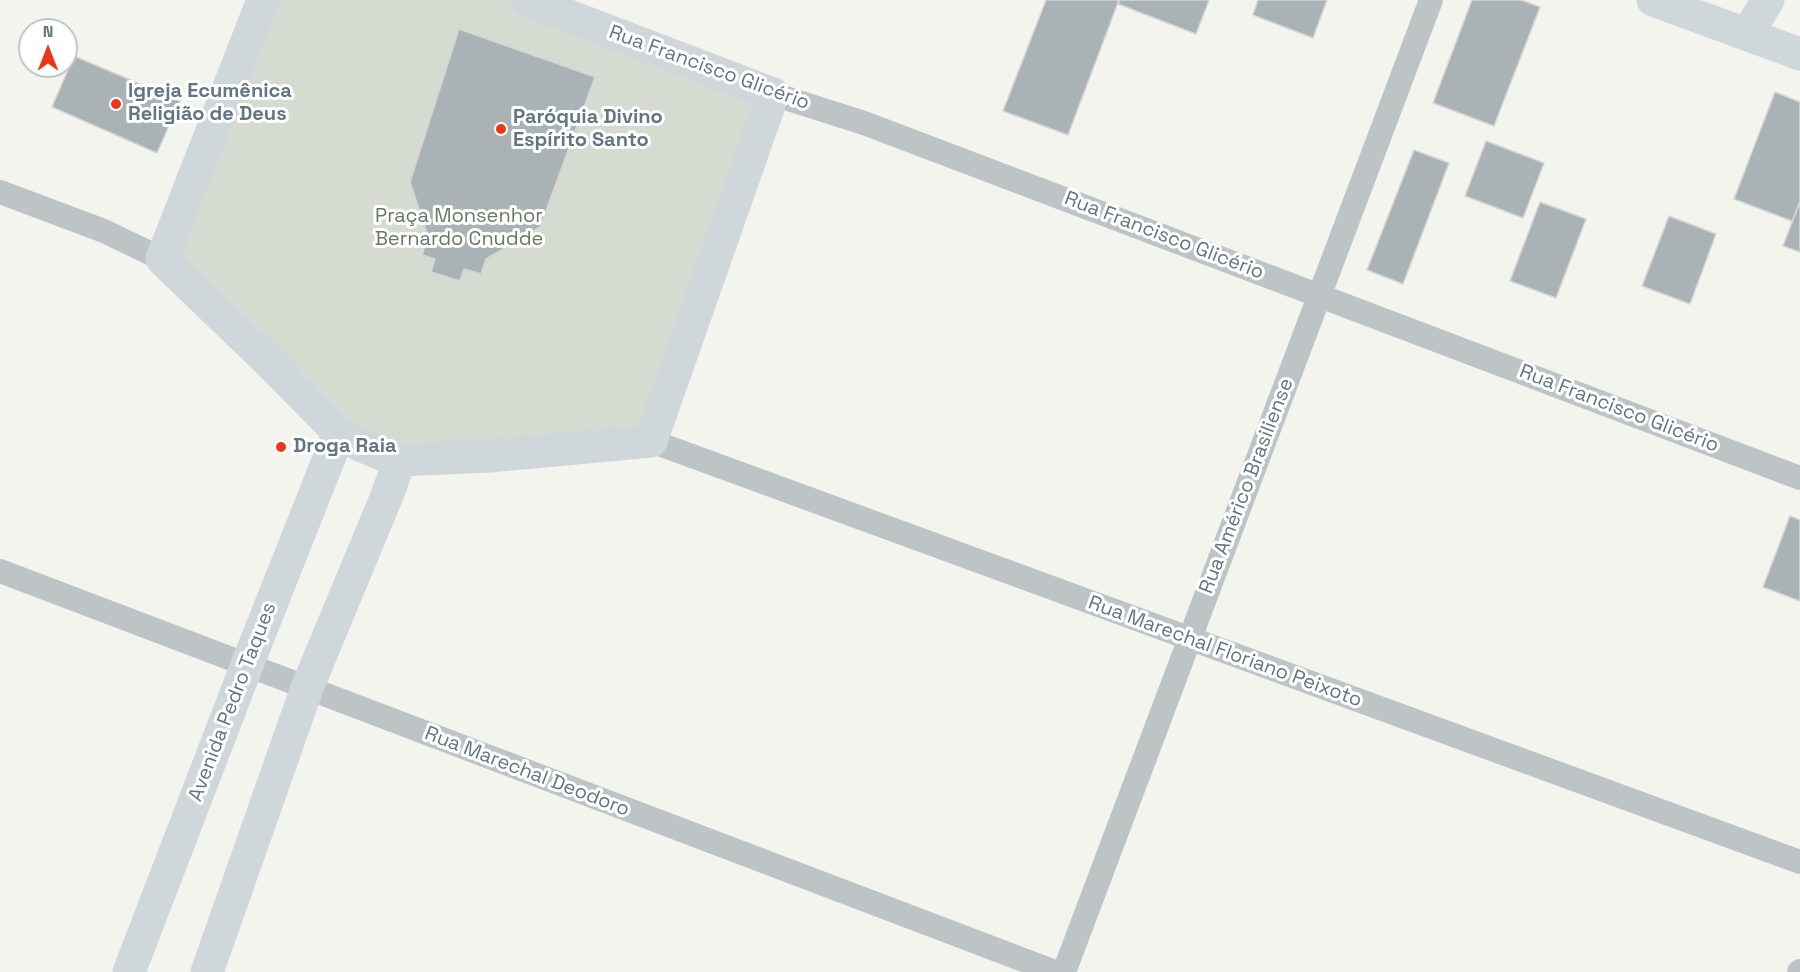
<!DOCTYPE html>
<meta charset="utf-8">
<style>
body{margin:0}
#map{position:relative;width:1800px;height:972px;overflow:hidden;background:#f4f4ef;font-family:"Space Grotesk",sans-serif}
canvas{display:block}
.north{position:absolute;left:18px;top:18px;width:60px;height:60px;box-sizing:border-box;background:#fff;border:2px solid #c0c8cd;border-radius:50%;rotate:0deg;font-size:16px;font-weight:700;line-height:24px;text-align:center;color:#617682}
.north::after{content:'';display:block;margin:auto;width:21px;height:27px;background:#eb3718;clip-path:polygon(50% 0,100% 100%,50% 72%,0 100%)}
</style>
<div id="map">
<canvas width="1800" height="972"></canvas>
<div class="north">N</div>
</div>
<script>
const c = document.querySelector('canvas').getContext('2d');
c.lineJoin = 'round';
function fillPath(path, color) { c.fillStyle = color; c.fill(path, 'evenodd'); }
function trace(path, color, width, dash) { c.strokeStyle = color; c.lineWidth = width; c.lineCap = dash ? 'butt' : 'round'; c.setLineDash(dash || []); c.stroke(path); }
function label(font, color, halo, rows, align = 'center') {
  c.font = font + ' "Space Grotesk",sans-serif'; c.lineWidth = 6; c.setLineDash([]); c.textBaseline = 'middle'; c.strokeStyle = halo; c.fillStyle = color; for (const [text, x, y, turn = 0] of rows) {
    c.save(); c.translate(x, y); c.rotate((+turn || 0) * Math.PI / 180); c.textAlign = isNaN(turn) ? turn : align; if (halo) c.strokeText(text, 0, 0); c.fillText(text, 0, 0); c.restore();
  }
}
const green = new Path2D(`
 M263 0H527L773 94 651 441 386 456 162 259Z`);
const building = new Path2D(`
 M1046 0H1119L1068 135 1003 111Z
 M1120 0H1209L1196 34 1118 4Z
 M1258 0H1327L1313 38 1253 15Z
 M1472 0H1521L1540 7 1494 126 1433 103Z
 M459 29 595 77 540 227 486 259 481 274 464 269 460 281 431 272 435 259 422 255 428 236 410 182Z
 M74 56 180 101 157 153 52 107Z
 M1775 92 1800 102V201L1792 221 1734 199Z
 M1486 141 1544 163 1523 218 1465 196Z
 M1414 150 1449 163 1403 284 1367 270Z
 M1540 202 1586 219 1556 298 1510 281Z
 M1800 202V252L1783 246Z
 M1669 216 1716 234 1690 304 1642 286Z
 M1790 516 1800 520V601L1763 587Z`);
const street = new Path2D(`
 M773 94 864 123 1800 478
 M0 192 104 231 162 259
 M651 441 1800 862
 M0 571 1055 972
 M1064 972 1431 0
 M1799 972 1800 971`);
const secondary = new Path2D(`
 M263 0 162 259 265 358 339 433 358 444 386 456 400 460 490 456 651 441 773 94 527 0
 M129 972 247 665 339 433
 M207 972 307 688 386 498 400 460`);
const primary = new Path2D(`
 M1653 0 1800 54
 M1747 34 1768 0`);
const markers = [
 [116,104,6,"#eb3718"],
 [501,129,6,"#eb3718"],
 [281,447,6,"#eb3718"]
];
const streetNames = [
 ["Rua Francisco Glicério",709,68,20],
 ["Rua Francisco Glicério",1164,236,21],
 ["Rua Francisco Glicério",1619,409,21],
 ["Rua Américo Brasiliense",1247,486,-69],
 ["Rua Marechal Floriano Peixoto",1225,652,20],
 ["Avenida Pedro Taques",233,702,-69],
 ["Rua Marechal Deodoro",527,772,21]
];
const poiNames = [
 ["Igreja Ecumênica",128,92],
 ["Religião de Deus",128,115],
 ["Paróquia Divino",513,118],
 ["Espírito Santo",513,141],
 ["Droga Raia",293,447]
];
const parkNames = [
 ["Praça Monsenhor",459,217],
 ["Bernardo Cnudde",459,240]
];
fillPath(green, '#d5dbd0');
fillPath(building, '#a9b3b6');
trace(building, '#d5d5d2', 1.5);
trace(street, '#bec4c6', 24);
trace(secondary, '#d0d7da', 33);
trace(primary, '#d0d7da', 33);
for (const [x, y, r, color] of markers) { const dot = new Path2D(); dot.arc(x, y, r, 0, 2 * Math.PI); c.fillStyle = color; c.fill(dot); trace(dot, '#fff', 2); }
label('20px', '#617682', '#fff', streetNames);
label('bold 20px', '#617682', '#fff', poiNames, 'left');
label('20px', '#677960', '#fff', parkNames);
</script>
